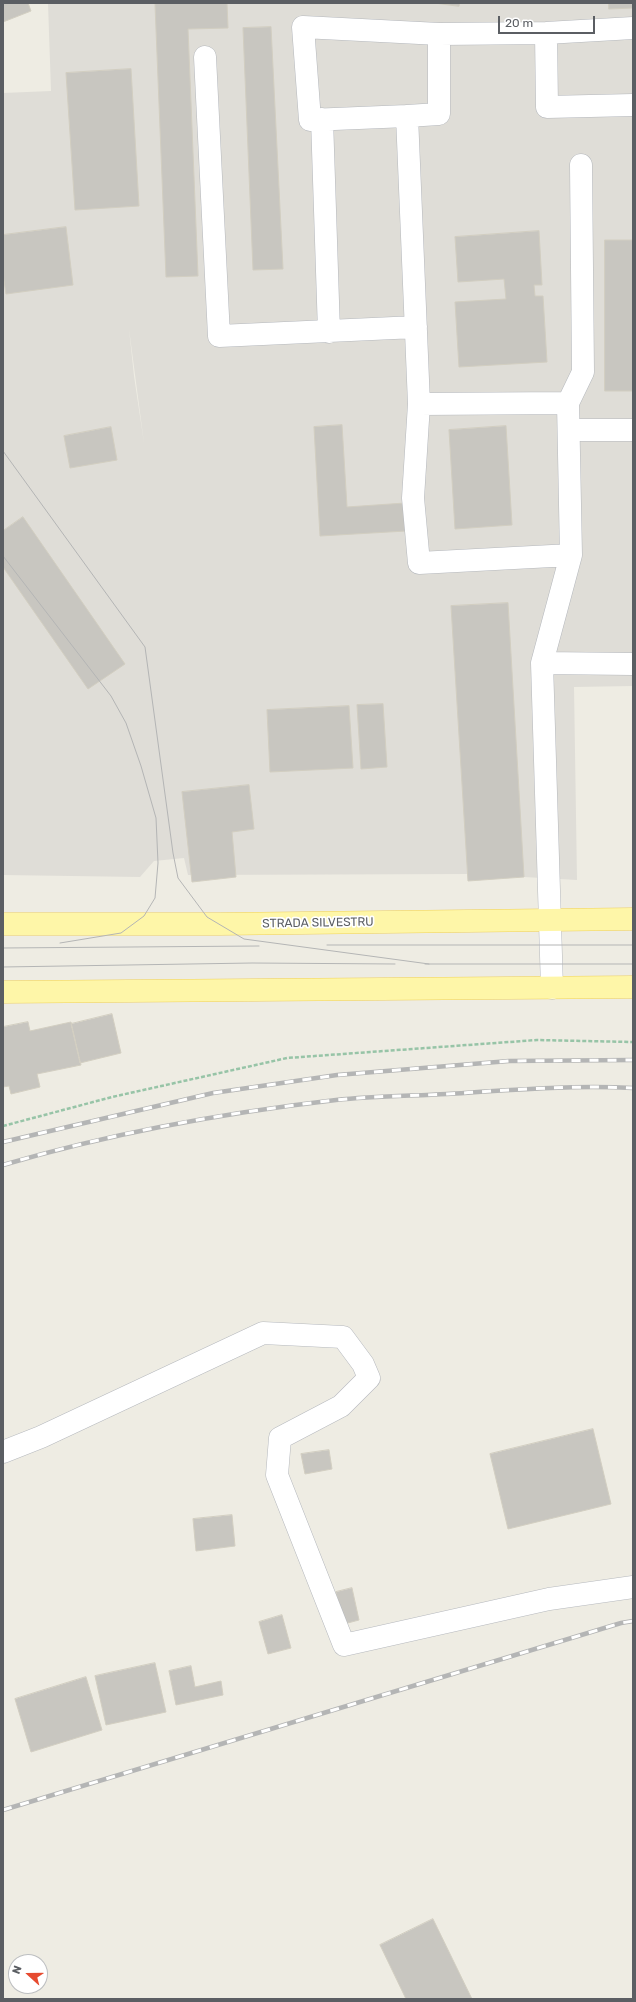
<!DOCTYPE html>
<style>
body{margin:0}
#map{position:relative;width:636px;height:2002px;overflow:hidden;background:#eeece3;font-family:Rubik,sans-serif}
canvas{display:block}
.frame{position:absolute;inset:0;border:4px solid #5b5e63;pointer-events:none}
.north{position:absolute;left:8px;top:1954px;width:40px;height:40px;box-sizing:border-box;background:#fff;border:1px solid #bdbfc1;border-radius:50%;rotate:291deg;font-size:11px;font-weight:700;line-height:16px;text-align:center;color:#5b5e63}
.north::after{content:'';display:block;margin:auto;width:14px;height:18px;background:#e64b30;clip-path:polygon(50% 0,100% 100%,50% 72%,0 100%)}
.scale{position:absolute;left:498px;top:16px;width:97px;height:18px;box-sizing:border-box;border:2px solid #5b5e63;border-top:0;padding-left:5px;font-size:12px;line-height:14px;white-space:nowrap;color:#5b5e63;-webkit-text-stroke:3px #fff;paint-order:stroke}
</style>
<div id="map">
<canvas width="636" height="2002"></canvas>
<div class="frame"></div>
<div class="north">N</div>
<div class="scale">20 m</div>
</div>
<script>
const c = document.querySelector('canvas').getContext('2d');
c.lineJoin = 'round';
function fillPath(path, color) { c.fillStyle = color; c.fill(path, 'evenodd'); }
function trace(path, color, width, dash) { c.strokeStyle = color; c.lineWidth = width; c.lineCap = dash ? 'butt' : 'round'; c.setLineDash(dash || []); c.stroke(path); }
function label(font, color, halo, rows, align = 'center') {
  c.font = font + ' Rubik,sans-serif'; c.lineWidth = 3.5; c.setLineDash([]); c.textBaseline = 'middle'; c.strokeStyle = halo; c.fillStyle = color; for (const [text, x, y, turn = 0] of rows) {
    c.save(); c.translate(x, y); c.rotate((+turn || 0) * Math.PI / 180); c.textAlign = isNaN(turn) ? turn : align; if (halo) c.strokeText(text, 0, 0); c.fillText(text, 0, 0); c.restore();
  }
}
const industrial = new Path2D(`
 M48 3H633V686L574 687 577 880 524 877 468 881 467 874 188 875 184 858 154 861 140 877 3 875V93L51 91ZM129 329 144 443 134 376Z`);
const building = new Path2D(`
 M3 3H28L31 11 3 22Z
 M227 3 228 28 188 29 198 276 166 277 155 4Z
 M435 3H460L459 6Z
 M609 3H633V8L609 9Z
 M271 27 283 269 253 270 243 28Z
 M131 69 139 206 75 210 66 73Z
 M66 227 73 285 6 294 3 274V235Z
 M539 231 542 285H534L535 296H543L547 362 459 367 455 302 506 299 504 279 458 282 455 237Z
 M605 240H633V391H605Z
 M342 425 347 507 405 503 406 531 320 536 314 427Z
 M506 426 512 525 455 529 449 430Z
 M111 427 117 460 70 468 64 436Z
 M23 517 125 664 88 689 3 567V531Z
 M508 603 524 877 468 881 451 606Z
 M383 704 387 767 361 769 357 705Z
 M349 706 353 768 270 772 267 710Z
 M249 785 254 829 232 832 236 877 192 882 182 792Z
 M112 1014 121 1053 80 1063 71 1024Z
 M28 1022 30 1031 71 1022 81 1065 37 1074 40 1087 11 1094 9 1086 3 1087V1027Z
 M593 1429 611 1504 508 1529 490 1454Z
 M329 1450 332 1469 305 1474 301 1454Z
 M232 1515 235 1546 196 1551 193 1519Z
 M352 1588 359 1620 344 1624 336 1592Z
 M282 1615 291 1648 268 1654 259 1622Z
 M155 1663 166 1712 106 1725 95 1676Z
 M191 1666 195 1687 221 1681 223 1695 176 1705 169 1671Z
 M86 1677 102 1730 31 1752 15 1699Z
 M433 1919 472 1999H406L380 1945Z`);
const path = new Path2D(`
 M3 1126 112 1097 287 1058 537 1040 633 1042`);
const minor = new Path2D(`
 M546 33 547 107 633 105
 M439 34 546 33 633 28
 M205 57 219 336 416 327
 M407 116 310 120 303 27 439 34V114L407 116 419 404 568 403
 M322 119 329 332
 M419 404 413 498 419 563 571 555
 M569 430H633
 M542 663 633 664
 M552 988 542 663 571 555 568 403 583 372 581 165
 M3 1452 41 1437 263 1333 343 1337 363 1364 369 1378 341 1406 280 1438 277 1475 344 1645 549 1599 633 1587`);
const major = new Path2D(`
 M3 924H219L633 919
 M3 992 633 987`);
const tram = new Path2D(`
 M3 451 145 647 173 853 178 878 207 917 244 939 429 964
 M3 556 111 696 126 723 141 766 156 818 158 863 155 898 144 916 121 933 60 943
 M327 945H633
 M3 948 259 946
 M425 964H633
 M3 967 252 963 395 964`);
const rail = new Path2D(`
 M3 1142 213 1093 337 1075 509 1061 633 1060
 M3 1165C112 1133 223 1113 336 1100 373 1096 410 1096 447 1094 509 1090 571 1085 633 1088
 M3 1810 621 1623 633 1621`);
const streetNames = [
 ["STRADA SILVESTRU",318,923,-1]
];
fillPath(industrial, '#dfddd7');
fillPath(building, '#c8c6c0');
trace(building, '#d2cec1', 1);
trace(minor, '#b5b8bd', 23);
trace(major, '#efd05b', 23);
trace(path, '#97c4a7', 2.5, [4, 2]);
trace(minor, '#fff', 22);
trace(major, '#fef6a8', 22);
trace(tram, '#b4b5b5', 1);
trace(rail, '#b4b5b5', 4.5);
trace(rail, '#fff', 3, [9]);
label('12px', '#5b5e63', '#fff', streetNames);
</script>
